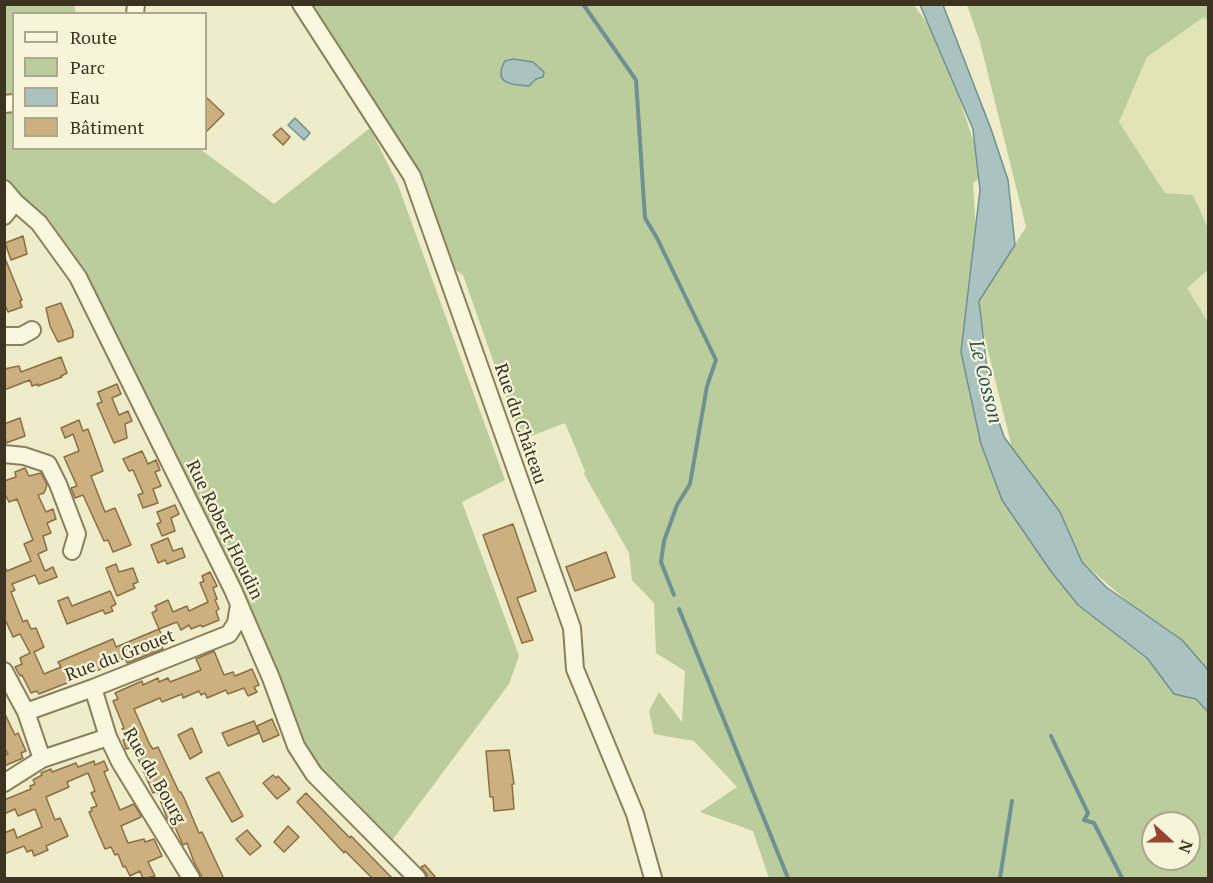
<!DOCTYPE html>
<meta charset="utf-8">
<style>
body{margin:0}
#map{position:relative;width:1213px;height:883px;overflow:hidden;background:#eeecc9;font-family:"PT Serif",serif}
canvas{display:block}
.frame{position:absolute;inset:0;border:6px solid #3c3421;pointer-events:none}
.legend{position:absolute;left:12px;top:12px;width:195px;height:138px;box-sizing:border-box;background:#f6f4d9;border:2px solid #aca78f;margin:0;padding:8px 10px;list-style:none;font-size:18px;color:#3c3421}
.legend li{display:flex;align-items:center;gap:12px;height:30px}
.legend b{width:30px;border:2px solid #aca78f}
.north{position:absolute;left:1141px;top:811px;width:60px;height:60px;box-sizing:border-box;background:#f6f4d9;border:2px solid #aca78f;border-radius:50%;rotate:111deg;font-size:16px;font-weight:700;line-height:24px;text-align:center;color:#3c3421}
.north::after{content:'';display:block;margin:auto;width:21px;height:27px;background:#99452e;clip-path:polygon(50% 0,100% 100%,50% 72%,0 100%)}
</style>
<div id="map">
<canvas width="1213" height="883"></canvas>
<div class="frame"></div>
<ul class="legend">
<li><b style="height:8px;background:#f9f7dd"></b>Route</li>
<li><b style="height:16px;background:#bccd9d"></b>Parc</li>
<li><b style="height:16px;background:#aac3c1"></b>Eau</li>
<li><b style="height:16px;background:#ccb080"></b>Bâtiment</li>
</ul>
<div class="north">N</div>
</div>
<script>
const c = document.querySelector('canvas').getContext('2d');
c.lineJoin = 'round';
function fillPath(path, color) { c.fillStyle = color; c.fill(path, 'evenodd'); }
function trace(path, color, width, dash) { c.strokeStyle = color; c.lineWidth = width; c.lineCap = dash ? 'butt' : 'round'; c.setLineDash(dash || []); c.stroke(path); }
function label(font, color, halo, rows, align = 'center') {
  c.font = font + ' "PT Serif",serif'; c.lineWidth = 4.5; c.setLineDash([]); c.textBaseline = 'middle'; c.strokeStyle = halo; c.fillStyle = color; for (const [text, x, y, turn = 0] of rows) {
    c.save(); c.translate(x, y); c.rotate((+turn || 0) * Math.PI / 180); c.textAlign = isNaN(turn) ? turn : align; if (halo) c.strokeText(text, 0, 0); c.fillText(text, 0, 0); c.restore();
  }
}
const farmland = new Path2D(`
 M1204 17 1208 22V228L1193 195 1165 193 1119 122 1147 57Z
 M1208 270V322L1187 288Z`);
const green = new Path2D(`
 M4 5H74L76 13 14 14V148L200 149 274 204 370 128 398 185 505 480 462 502 519 656 509 684 390 843 308 771 97 306 9 183 5 180Z
 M308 5H914L939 40 985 174 973 183 977 245 961 352 987 440 1174 694 1197 699 1208 712V878H769L753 831 700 812 737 787 694 741 654 734 649 711 659 692 682 722 685 671 656 653 654 603 632 580 629 553 584 474 585 471 565 423 521 440 463 275 451 267 412 164ZM1153 823H1189V859H1153Z
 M967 5H1208V22L1204 17 1147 57 1119 122 1165 193 1193 195 1208 228V270L1187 288 1208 322V676L1198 662 1082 562 1019 476 982 327 979 301 1026 227 980 42Z`);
const water = new Path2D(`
 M920 5H943L991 129 1008 180 1015 245 979 301 990 395 1004 437 1060 512 1082 562 1106 587 1182 640 1208 670V712L1196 699 1174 694 1147 658 1078 605 1050 570 1002 500 981 444 961 352 980 190 973 129Z
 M513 59 533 62 544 72 543 77 536 79 529 86C512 85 492 84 505 61Z
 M295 118 310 133 304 140 288 125Z`);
const stream = new Path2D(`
 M583 4 636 80 645 218 657 238 716 360 707 386 690 484 677 505 664 541 661 562 674 595
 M679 609 788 878
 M1051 736 1088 813 1084 820 1094 823 1122 878
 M1000 878 1012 801`);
const building = new Path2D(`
 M206 97 224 114 206 132Z
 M281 128 290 137 283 145 273 135Z
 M23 236 27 254 11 260 5 243Z
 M4 256 22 300 20 301 22 307 8 312 4 303Z
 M61 303 73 331V337L58 342 50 326 46 308Z
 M61 357 67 373 61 376 62 377 38 386V384L32 386 30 380 4 390V369L19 366 21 372Z
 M117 384 121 394 112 398 119 415 128 411 132 421 125 424 127 438 114 443 97 404 102 402 98 392Z
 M20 418 25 436 6 443 4 424Z
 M79 420 83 431 88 429 103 471 91 476 105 512 115 508 131 545 113 552 108 540 104 541 83 495 75 498 71 488 77 486 64 457 79 451 73 434 65 438 61 428Z
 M142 451 148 464 156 460 160 470 155 472 161 486 153 489 158 503 143 508 138 495 143 493 133 470 129 471 123 459Z
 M25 468 29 476 41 473 47 485 44 493 38 495 46 512 53 509 56 519 47 523 51 533 43 536 47 550 38 554 45 571 53 567 57 577 39 584 35 575 12 584 15 590 11 592 23 622 27 620 31 629 36 628 44 647 34 652 44 674 61 667 58 662 113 639 116 647 159 629 163 638 160 640 163 649 127 663 125 658 94 672 93 668 71 678 72 681 39 694 37 691 31 693 22 675 20 676 15 667 22 664 20 658 30 653 20 634 13 637 4 617V566L7 571 31 561 24 544 33 540 25 520 17 499 9 502 4 492V481L16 477 15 472Z
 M175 505 179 514 171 518 175 531 162 536 157 524 161 522 157 512Z
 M513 524 536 591 517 598 533 640 522 643 483 535Z
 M168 538 173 551 182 548 185 557 167 564 165 560 158 563 151 545Z
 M606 552 615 577 575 591 566 567Z
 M116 564 119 572 133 568 138 582 133 584 135 588 117 596 106 568Z
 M210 572 217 586 213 588 217 599 215 600 219 609 216 611 219 620 202 627 201 625 191 629 189 625 181 630 177 622 159 629 152 613 157 610 155 606 168 600 173 612 187 606 189 611 208 602 200 583 204 581 202 576Z
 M110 591 116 604 111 607 113 611 105 614 103 610 67 624 58 601 68 597 72 606Z
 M214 651 224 675 233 672 235 676 252 669 259 685 254 687 257 692 248 696 244 688 228 694 226 690 207 698 205 693 201 695 199 691 183 698 182 694 162 702 160 698 134 709 150 745 153 749 158 747 179 792H181L185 800 199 833 202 832 224 879H203L194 862 187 843 183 845 175 827 172 828 168 821 157 791 153 793 133 747 126 749 123 740 126 738 122 729 124 728 113 701 118 699 115 693 142 681 143 685 158 678 159 682 168 678 170 682 201 670 196 659Z
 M4 712 15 735 18 733 26 751 21 753 23 758 4 766V755L8 754 4 747Z
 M272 719 279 735 263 742 257 726Z
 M254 721 259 733 228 746 222 733Z
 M192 728 202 752 190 759 178 735Z
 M509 750 514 784H512L514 809 494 811 493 797H490L486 751Z
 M94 761 95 765 104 761 108 770 104 772 120 810 134 804 140 814 141 817 121 826 128 843 144 839 145 842 154 839 162 856 148 862 155 876 143 879 140 871 130 876 125 866 123 867 118 854 115 855 111 847 105 849 89 812 92 811 91 808 97 806 91 793 95 791 88 773 67 782 69 787 46 797 55 820 60 818 68 836 46 846 48 850 34 856 32 850 27 852 24 846 4 854V833L14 829 17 838 42 827 35 809 18 816 15 809 4 814V800L31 789 30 786 35 784 33 780 42 775 41 773 51 769 52 772 76 763 78 767Z
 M219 772 243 816 232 822 206 778Z
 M273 775 276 778 278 776 290 789 277 799 263 783Z
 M306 793 350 838 351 836 393 879H373L345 851 344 853 297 802Z
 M288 826 299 837 284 852 274 842Z
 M247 830 261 846 250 855 236 839Z
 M425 865 437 879H427V875L421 867Z`);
const minor = new Path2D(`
 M301 4 412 176 572 628 575 669 635 814 653 878
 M135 14 136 4
 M4 104 14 103
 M4 189 15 202 39 223 78 277 233 590 271 678 296 746 314 774 417 878
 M4 216 15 202
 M4 336H21L32 330
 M4 454 24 456 48 464 58 484 77 534 72 551
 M4 671 26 712 42 759
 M93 688 108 737 120 762 191 878
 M26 712 93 688 229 634 236 623 239 605
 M4 783 42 759 108 737`);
const streetNames = [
 ["Rue du Château",520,424,71],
 ["Rue Robert Houdin",224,530,64],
 ["Rue du Grouet",120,656,-21],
 ["Rue du Bourg",154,776,60]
];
const waterNames = [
 ["Le Cosson",985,382,76]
];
fillPath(farmland, '#e1e4b7');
fillPath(green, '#bccd9d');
fillPath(water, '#aac3c1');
trace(water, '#709191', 1.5);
trace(stream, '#709191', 4);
fillPath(building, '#ccb080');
trace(building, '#8a6f44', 1.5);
trace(minor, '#8b805e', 20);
trace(minor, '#f9f7dd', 16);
label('18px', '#3c3421', '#f6f4d9', streetNames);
label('italic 20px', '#31545b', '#f6f4d9', waterNames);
</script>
